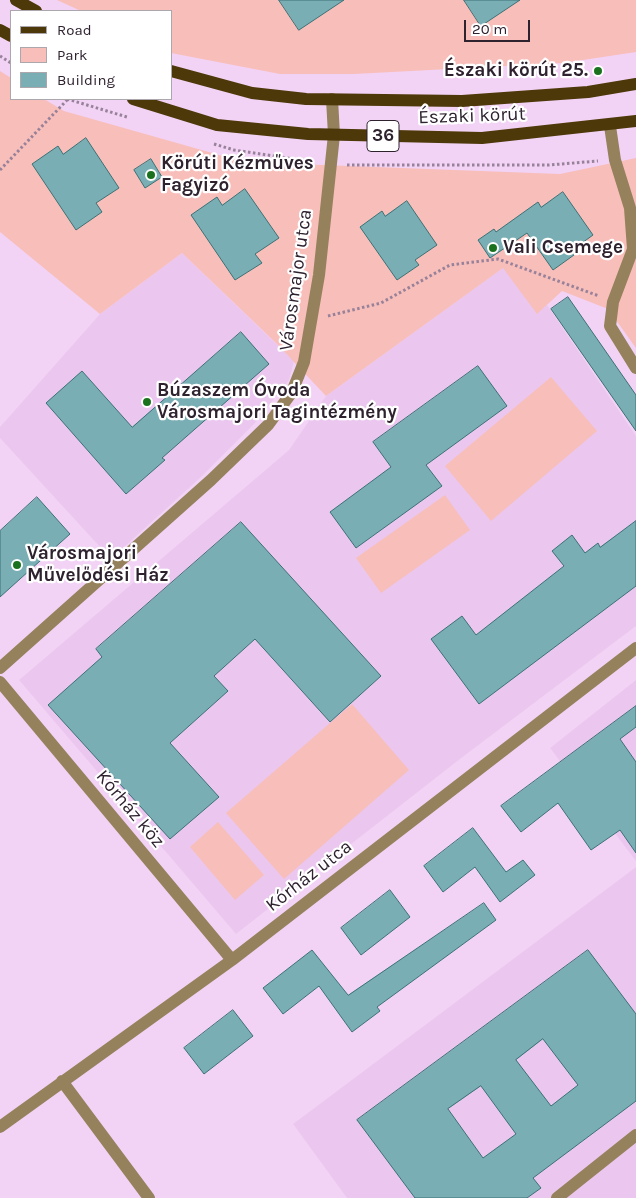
<!DOCTYPE html>
<meta charset="utf-8">
<style>
body{margin:0}
#map{position:relative;width:636px;height:1198px;overflow:hidden;background:#f2d3f5;font-family:Karla,sans-serif}
canvas{display:block}
.legend{position:absolute;left:10px;top:10px;width:162px;height:90px;box-sizing:border-box;background:#fff;border:1px solid #aba7ac;margin:0;padding:6px 9px;list-style:none;font-size:15px;color:#2e222f}
.legend li{display:flex;align-items:center;gap:10px;height:25px}
.legend b{width:25px;border:1px solid #aba7ac}
.scale{position:absolute;left:464px;top:20px;width:66px;height:22px;box-sizing:border-box;border:2px solid #2e222f;border-top:0;padding-left:6px;font-size:15px;line-height:18px;white-space:nowrap;color:#2e222f;-webkit-text-stroke:4px #fff;paint-order:stroke}
</style>
<div id="map">
<canvas width="636" height="1198"></canvas>
<ul class="legend">
<li><b style="height:6px;background:#4d3809"></b>Road</li>
<li><b style="height:14px;background:#f8beba"></b>Park</li>
<li><b style="height:14px;background:#79afb4"></b>Building</li>
</ul>
<div class="scale">20 m</div>
</div>
<script>
const c = document.querySelector('canvas').getContext('2d');
c.lineJoin = 'round';
function fillPath(path, color) { c.fillStyle = color; c.fill(path, 'evenodd'); }
function trace(path, color, width, dash) { c.strokeStyle = color; c.lineWidth = width; c.lineCap = dash ? 'butt' : 'round'; c.setLineDash(dash || []); c.stroke(path); }
function label(font, color, halo, rows, align = 'center') {
  c.font = font + ' Karla,sans-serif'; c.lineWidth = 4.5; c.setLineDash([]); c.textBaseline = 'middle'; c.strokeStyle = halo; c.fillStyle = color; for (const [text, x, y, turn = 0] of rows) {
    c.save(); c.translate(x, y); c.rotate((+turn || 0) * Math.PI / 180); c.textAlign = isNaN(turn) ? turn : align; if (halo) c.strokeText(text, 0, 0); c.fillText(text, 0, 0); c.restore();
  }
}
const built = new Path2D(`
 M182 253 294 361 289 380 254 424 201 477 111 559 0 438V427L100 314Z
 M504 267 537 313 547 305 636 436V626L460 759 236 934 19 680 289 450 326 396Z
 M636 680V861L550 748Z
 M636 867V1198H347L293 1124Z`);
const green = new Path2D(`
 M57 0H636V52L563 63 354 74H280L171 53V11H81Z
 M0 71 11 78V99H44L64 111 244 162 560 174 636 158V348L608 309 562 291 537 314 503 268 326 396 278 345 182 253 100 314 0 232Z
 M551 377 597 431 491 521 445 466Z
 M445 495 470 530 381 593 356 558Z
 M352 704 409 770 284 879 226 813Z
 M218 822 264 875 235 900 190 847Z`);
const building = new Path2D(`
 M279 0H344L299 30Z
 M464 0H520L481 26Z
 M86 138 119 188 96 203 102 212 76 230 32 164 58 146 63 154Z
 M151 159 162 177 145 188 134 170Z
 M245 189 279 238 255 254 262 263 235 280 191 215 217 197 222 205Z
 M563 192 593 235 571 251 574 255 553 270 527 233 490 258 478 240 494 229 496 232 538 202 541 207Z
 M407 201 437 245 415 260 419 265 397 280 360 227 382 211 385 216Z
 M568 297 636 395V431L551 309Z
 M241 332 269 364 162 458 165 460 126 494 46 403 82 371 132 427Z
 M478 366 507 406 426 465 442 486 356 548 330 512 391 467 373 442Z
 M37 497 70 534 0 597V531Z
 M636 521V586L479 704 431 639 462 616 476 635 564 566 552 551 572 535 585 553 598 543 600 547Z
 M241 522 381 676 330 722 255 639 214 676 228 691 170 743 219 797 170 839 48 705 102 657 96 649Z
 M636 706V727L620 739 636 762V853L620 830 591 850 558 803 521 832 501 806Z
 M473 828 506 872 523 860 535 875 500 902 475 867 443 892 424 866Z
 M390 890 410 917 361 955 341 928Z
 M484 903 496 920 377 1007 380 1011 352 1032 319 986 283 1014 263 988 312 950 348 995Z
 M588 950 636 1014V1101L533 1178 541 1188 527 1198H415L357 1120ZM543 1039 578 1085 551 1106 516 1060ZM481 1086 516 1134 483 1158 448 1109Z
 M233 1010 253 1036 204 1074 184 1048Z`);
const path = new Path2D(`
 M0 56 11 63
 M67 99 127 117
 M214 144 234 150 314 162
 M347 165H549L598 161
 M0 170 68 99
 M328 316 381 303 450 265 498 259 599 296`);
const minor = new Path2D(`
 M610 126 615 160 630 208 633 249 613 302 610 326 636 368
 M0 668 211 480 268 425 292 392 304 362 319 275 334 135 332 99
 M0 682 232 960
 M62 1081 149 1198
 M0 1127 232 960 636 648
 M557 1198 636 1135`);
const major = new Path2D(`
 M16 0 36 11
 M0 30 11 36
 M171 71 252 93 306 99 462 101 588 92 636 84
 M133 99 217 125 308 134 482 138 636 121`);
const markers = [
 [598,71,5,"#1b721e"],
 [151,175,5,"#1b721e"],
 [493,248,5,"#1b721e"],
 [147,402,5,"#1b721e"],
 [17,565,5,"#1b721e"]
];
const shields = [
 [383,136,32]
];
const shieldNames = [
 ["36",383,136]
];
const poiNames = [
 ["Északi körút 25.",588,71,"right"],
 ["Körúti Kézműves",161,164],
 ["Fagyizó",161,186],
 ["Vali Csemege",503,248],
 ["Búzaszem Óvoda",157,391],
 ["Városmajori Tagintézmény",157,413],
 ["Városmajori",27,554],
 ["Művelődési Ház",27,576]
];
const streetNames = [
 ["Északi körút",472,116,-2],
 ["Városmajor utca",296,280,-82],
 ["Kórház köz",130,809,50],
 ["Kórház utca",309,876,-38]
];
fillPath(built, '#ebc7ef');
fillPath(green, '#f8beba');
fillPath(building, '#79afb4');
trace(building, '#3c7176', 1);
trace(path, '#98829a', 3, [2.5, 2.5]);
trace(minor, '#95815b', 12);
trace(major, '#4d3809', 12);
for (const [x, y, r, color] of markers) { const dot = new Path2D(); dot.arc(x, y, r, 0, 2 * Math.PI); c.fillStyle = color; c.fill(dot); trace(dot, '#fff', 2); }
for (const [x, y, w] of shields) { const box = new Path2D(); box.roundRect(x - w / 2, y - 15.5, w, 31, 4); c.fillStyle = '#fff'; c.fill(box); trace(box, '#2e222f', 1); }
label('bold 18px', '#2e222f', null, shieldNames);
label('bold 19px', '#2e222f', '#fff', poiNames, 'left');
label('19px', '#2e222f', '#fff', streetNames);
</script>
